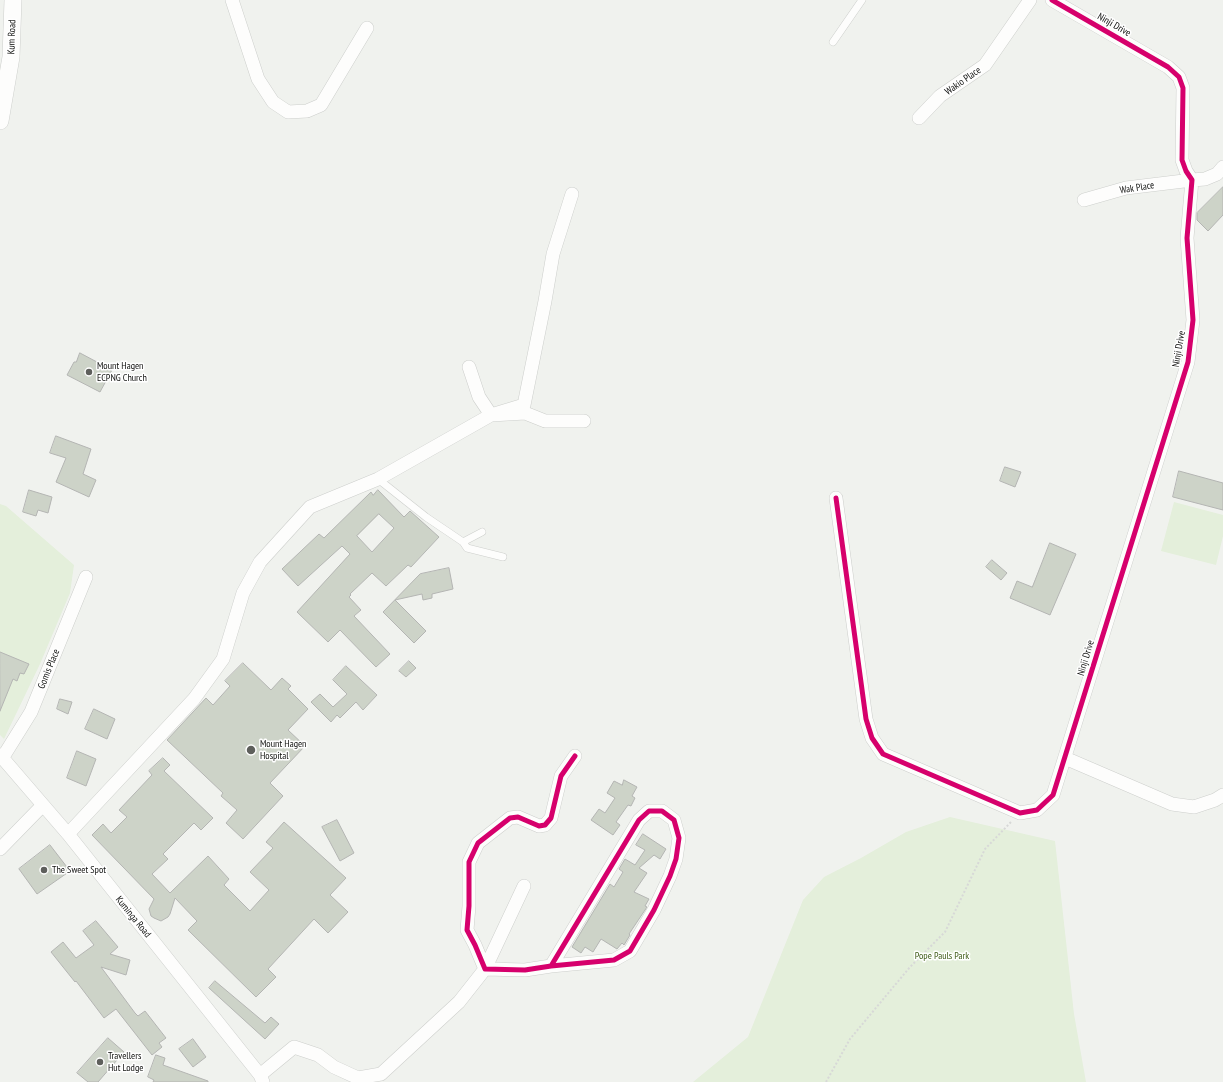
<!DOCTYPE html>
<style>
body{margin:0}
canvas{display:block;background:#f0f2ee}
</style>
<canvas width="1223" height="1082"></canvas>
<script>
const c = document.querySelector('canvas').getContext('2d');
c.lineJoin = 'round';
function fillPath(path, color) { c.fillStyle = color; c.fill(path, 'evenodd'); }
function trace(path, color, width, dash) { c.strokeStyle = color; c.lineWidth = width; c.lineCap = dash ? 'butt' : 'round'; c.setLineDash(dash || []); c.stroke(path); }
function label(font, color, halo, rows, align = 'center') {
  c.font = font + ' "PT Sans Narrow",sans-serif'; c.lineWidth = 3; c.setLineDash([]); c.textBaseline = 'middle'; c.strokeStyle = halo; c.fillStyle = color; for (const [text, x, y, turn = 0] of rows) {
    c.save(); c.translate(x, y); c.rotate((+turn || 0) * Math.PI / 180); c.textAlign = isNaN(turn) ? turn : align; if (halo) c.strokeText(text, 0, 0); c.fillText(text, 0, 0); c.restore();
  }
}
const green = new Path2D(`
 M1174 502 1223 515V536L1216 565 1161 551Z
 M0 504 6 506 74 565 70 593 40 664 4 739 0 735Z
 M950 817 1055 841 1074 1014 1086 1082H693L748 1037 803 900 824 877 861 858 906 832Z`);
const building = new Path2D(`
 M1223 187V215L1208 231 1197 220V213Z
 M80 353 112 370 100 392 67 375 74 362H76Z
 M56 436 91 449 83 474 96 480 89 497 56 482 66 458 50 453Z
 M1005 467 1021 472 1015 487 1000 481Z
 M1179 471 1223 483V510L1173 497Z
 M29 490 52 497 48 513 38 510 36 516 23 512Z
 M378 490 404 517 410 511 439 537 411 567 408 565 386 586 372 573 350 594 351 595 349 597 361 610 354 616 390 654 376 667 340 630 328 642 297 612 350 554 342 546 298 586 282 569 319 534 324 538 371 492 373 495ZM379 514 394 528 372 552 357 536Z
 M1050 543 1076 554 1050 615 1010 598 1017 581 1032 587Z
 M992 560 1007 573 1001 580 986 567Z
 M449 568 453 589 432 594V598L423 600 422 594 395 600 426 631 414 643 383 612 420 574Z
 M0 652 29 664 24 674 20 673 17 681 13 679 0 711Z
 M409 661 416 668 406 677 399 671Z
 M243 663 271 690 282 678 291 686 288 689 308 709 288 730 305 746 270 783 283 796 243 839 226 823 237 810 221 796 223 793 167 740 206 698 213 705 230 686 225 681Z
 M346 666 377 695 363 710 356 702 340 718 337 715 331 722 311 702 320 694 333 707 347 694 333 680Z
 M60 699 72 702 68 714 57 709Z
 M94 709 115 719 107 739 85 729Z
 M77 751 96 759 86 786 67 778Z
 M163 758 170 765 164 771 213 818 201 830 194 823 163 854 168 859 152 874 170 893 208 856 229 879 224 885 250 911 269 890 250 872 273 848 266 842 284 822 346 878 330 895 348 912 328 933 314 919 268 969 276 977 256 997 188 930 197 921 175 898 170 914 168 917 161 921 154 918 151 916 149 909 154 899 92 835 103 824 111 833 127 817 119 810 152 775 149 771Z
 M624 780 637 787 632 796 635 798 631 806 628 805 616 822 620 825 613 835 591 820 599 809 605 813 615 798 607 793 614 781 622 785Z
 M337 820 354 853 340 861 322 827Z
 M643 834 666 849 660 859 654 855 639 868 647 873 634 892 649 899 645 906 647 907 629 934 630 935 624 945 622 943 617 949 601 939 593 952 585 947 581 953 572 947 610 884 614 887 623 872 619 869 625 859 635 865 645 850 636 845Z
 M50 845 70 871 37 894 19 869Z
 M96 921 118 947 110 954 130 960 126 975 101 967 135 1013 138 1016 145 1011 166 1038 159 1043 162 1047 152 1055 116 1009 104 1018 76 981 75 982 51 952 63 942 76 958 94 945 83 931Z
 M215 981 265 1023 271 1017 279 1024 265 1039 209 988Z
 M108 1038 124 1052 98 1082H88L77 1073Z
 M193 1039 206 1057 193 1067 179 1049Z
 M156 1055 165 1058 163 1065 208 1081V1082H153L154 1080 148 1077Z`);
const path = new Path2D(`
 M826 1082 850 1039 910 967 945 932 985 849 1011 822`);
const service = new Path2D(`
 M833 42 862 0
 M378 479 426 517 463 542 467 548 503 557
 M463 542 482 532`);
const minor = new Path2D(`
 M232 0 258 79 273 102 288 112 307 111 321 105 367 28
 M919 118 940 96 985 65 1030 0
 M1084 200 1126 188 1192 180 1205 179 1217 174 1223 167
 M469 367 479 397 491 415 524 405 545 301 553 254 572 194
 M836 498 866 719 872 738 883 754 1020 813 1037 810 1053 795 1188 362 1193 320 1187 238 1192 180 1186 171 1182 160 1183 88 1179 77 1168 67 1052 0
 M0 755 68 834 260 1075 263 1082
 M3 757 31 712 86 577
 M1065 758 1172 804 1194 807 1215 800 1223 795
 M68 834 194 699 223 659 243 593 260 562 310 507 378 479 491 415 525 413 545 421H584
 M0 849 42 806
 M551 966 614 960 630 951 654 910 670 876 676 859 679 838 674 820 662 811H649L639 820 551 966 525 970 485 969 475 945 467 930 469 906V862L478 843 510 818 518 817 539 826 545 825 551 818 561 776 575 756
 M260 1075 294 1047 318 1055 334 1067 358 1078 381 1074 459 1002 485 969 524 886`);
const tertiary = new Path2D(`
 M0 121 11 57 13 0`);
const cycleway = new Path2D(`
 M836 498 866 719 872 738 883 754 1020 813 1037 810 1053 795 1188 362 1193 320 1187 238 1192 180 1186 171 1182 160 1183 88 1179 77 1168 67 1052 0
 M551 966 614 960 630 951 654 910 670 876 676 859 679 838 674 820 662 811H649L639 820 551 966 525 970 485 969 475 945 467 930 469 906V862L478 843 510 818 518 817 539 826 545 825 551 818 561 776 575 756`);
const markers = [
 [89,372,4,"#5e5f5c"],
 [251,750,5,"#5e5f5c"],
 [44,870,4,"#5e5f5c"],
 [100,1062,4,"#5e5f5c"]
];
const streetNames = [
 ["Ninji Drive",1114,25,30],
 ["Kum Road",12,37,-88],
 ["Wakio Place",963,81,-35],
 ["Wak Place",1137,188,-9],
 ["Ninji Drive",1179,349,-80],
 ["Ninji Drive",1086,658,-73],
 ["Gomis Place",49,669,-68],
 ["Kuminga Road",133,917,51]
];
const poiNames = [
 ["Mount Hagen",97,366],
 ["ECPNG Church",97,378],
 ["Mount Hagen",260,744],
 ["Hospital",260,756],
 ["The Sweet Spot",52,870],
 ["Travellers",108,1056],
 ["Hut Lodge",108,1068]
];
const parkNames = [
 ["Pope Pauls Park",942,956]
];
fillPath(green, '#e4efdb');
fillPath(building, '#cdd3c8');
trace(building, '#b4b5b3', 1);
trace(service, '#cdcfcc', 8);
trace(minor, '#cdcfcc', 14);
trace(tertiary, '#cdcfcc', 18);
trace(path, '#d7d8d7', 2, [2, 2]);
trace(service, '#fdfdfc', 7);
trace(minor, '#fdfdfc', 13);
trace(tertiary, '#fdfdfc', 17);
trace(cycleway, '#d6006c', 5);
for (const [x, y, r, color] of markers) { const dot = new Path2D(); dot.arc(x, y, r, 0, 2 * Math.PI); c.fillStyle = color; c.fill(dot); trace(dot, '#fff', 1.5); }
label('10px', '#0f100e', '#fff', streetNames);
label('10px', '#0f100e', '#fff', poiNames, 'left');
label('10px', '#3d5a15', '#fff', parkNames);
</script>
